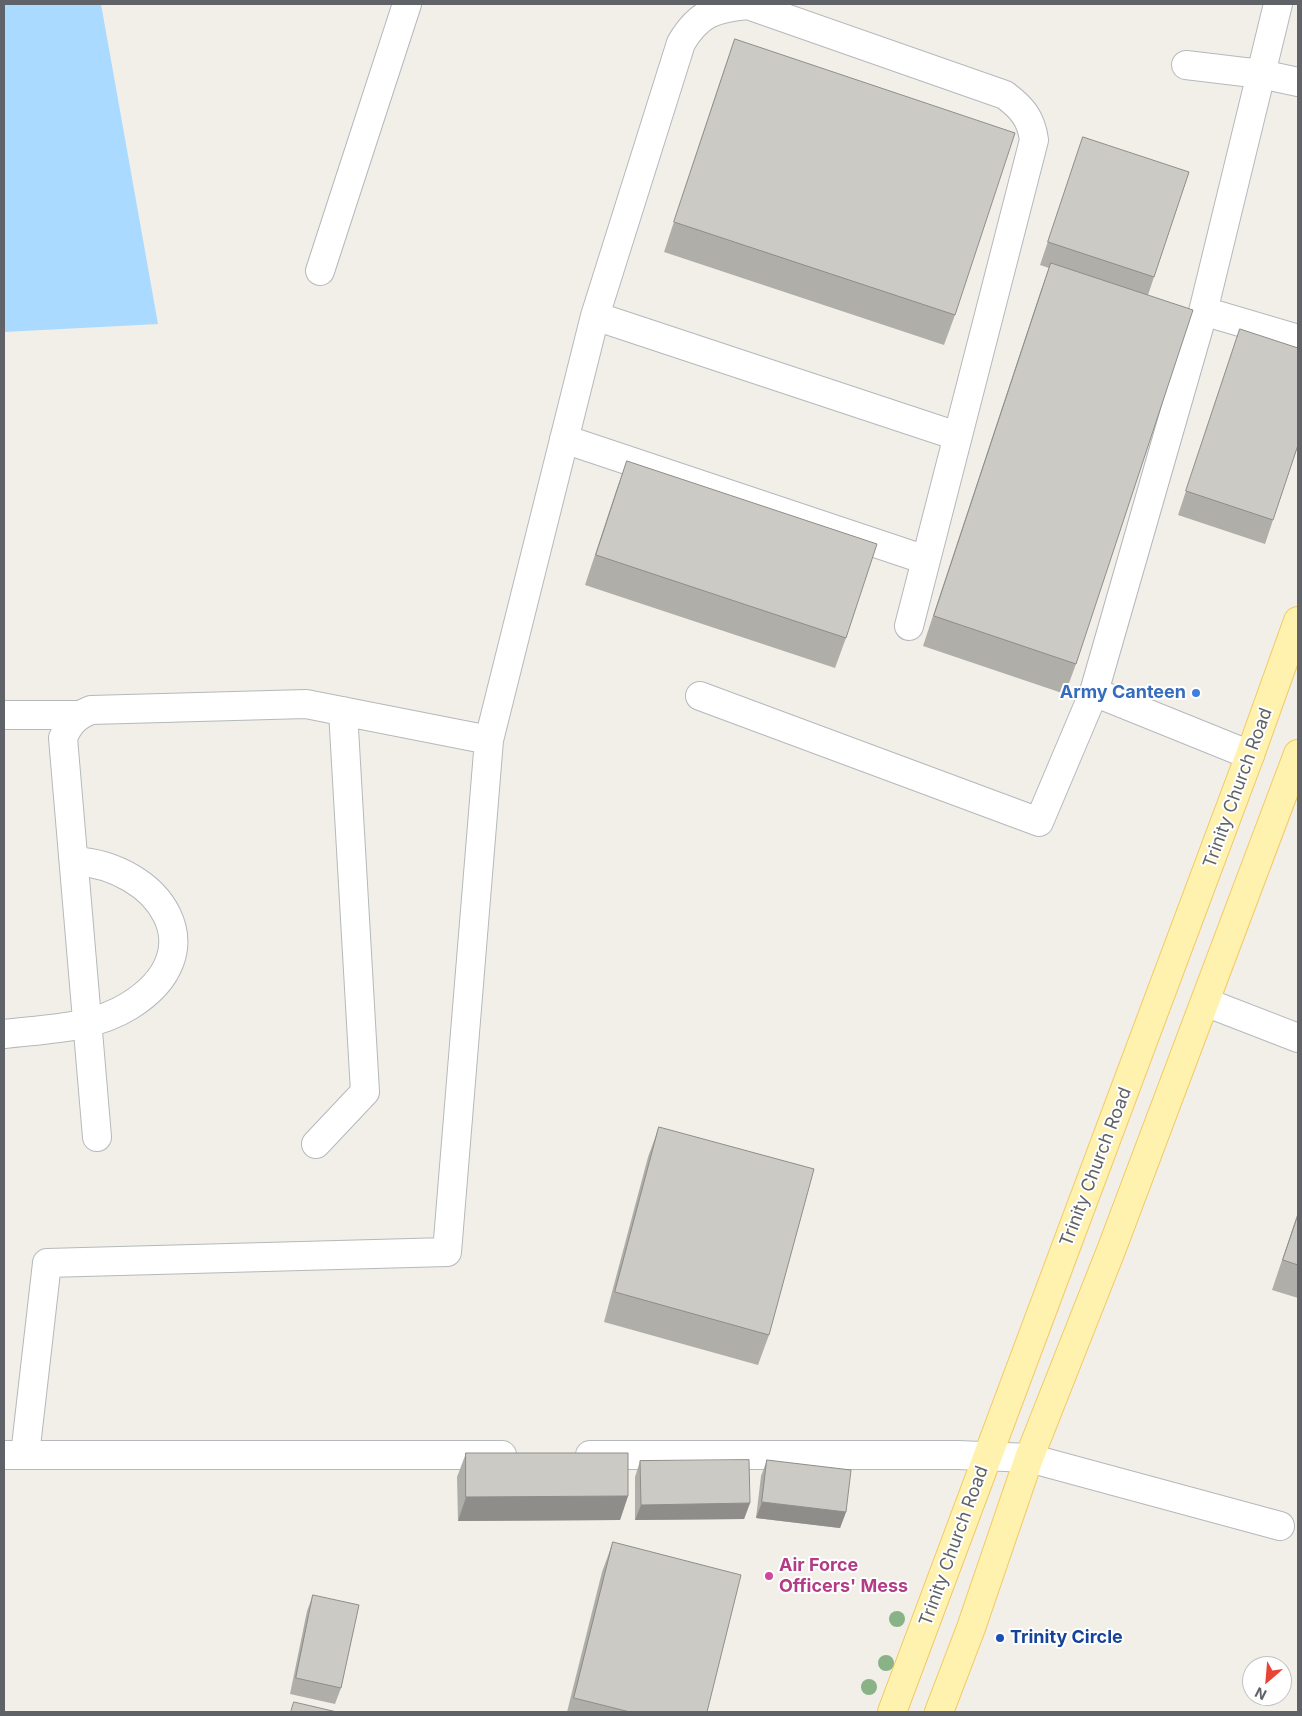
<!DOCTYPE html>
<style>
body{margin:0}
#map{position:relative;width:1302px;height:1716px;overflow:hidden;background:#f1efe8;font-family:Inter,sans-serif}
canvas{display:block}
.frame{position:absolute;inset:0;border:5px solid #5f6368;pointer-events:none}
.north{position:absolute;left:1242px;top:1656px;width:50px;height:50px;box-sizing:border-box;background:#fff;border:1px solid #bfc1c3;border-radius:50%;rotate:207deg;font-size:14px;font-weight:700;line-height:20px;text-align:center;color:#5f6368}
.north::after{content:'';display:block;margin:auto;width:18px;height:22px;background:#ea4335;clip-path:polygon(50% 0,100% 100%,50% 72%,0 100%)}
</style>
<div id="map">
<canvas width="1302" height="1716"></canvas>
<div class="frame"></div>
<div class="north">N</div>
</div>
<script>
const c = document.querySelector('canvas').getContext('2d');
c.lineJoin = 'round';
function fillPath(path, color) { c.fillStyle = color; c.fill(path, 'evenodd'); }
function trace(path, color, width, dash) { c.strokeStyle = color; c.lineWidth = width; c.lineCap = dash ? 'butt' : 'round'; c.setLineDash(dash || []); c.stroke(path); }
function label(font, color, halo, rows, align = 'center') {
  c.font = font + ' Inter,sans-serif'; c.lineWidth = 4; c.setLineDash([]); c.textBaseline = 'middle'; c.strokeStyle = halo; c.fillStyle = color; for (const [text, x, y, turn = 0] of rows) {
    c.save(); c.translate(x, y); c.rotate((+turn || 0) * Math.PI / 180); c.textAlign = isNaN(turn) ? turn : align; if (halo) c.strokeText(text, 0, 0); c.fillText(text, 0, 0); c.restore();
  }
}
const water = new Path2D(`
 M4 4H101L158 324 4 332Z`);
const minor = new Path2D(`
 M1186 65 1261 74 1298 82
 M320 271 407 4
 M1203 311 1298 339
 M595 316 957 436
 M564 439 926 560
 M1094 692 1250 755
 M700 696 1039 822 1094 692 1201 320 1278 4
 M4 715H78
 M1205 1002 1298 1038
 M4 1034C45 1029 92 1029 129 1006 218 951 159 866 74 861
 M97 1137 63 738C69 723 76 716 91 710L306 704 489 740
 M316 1144 365 1092 343 711
 M4 1455H502
 M25 1455 47 1263 447 1252 489 740 595 316 681 43C698 14 714 8 748 5L1005 95C1022 108 1031 118 1034 140L909 626
 M590 1455H958L1029 1458 1280 1526`);
const major = new Path2D(`
 M892 1712 1250 755 1298 621
 M939 1712 971 1628 1029 1458 1112 1248 1298 754`);
const trees = [
 [897,1619],
 [886,1663],
 [869,1687]
];
const wall = new Path2D(`
 M735 39 955 315 944 345 664 252 724 70Z
 M1083 137 1154 277 1148 295 1076 664 1065 694 923 646 1040 293 1049 268 1040 265Z
 M1240 329 1273 520 1265 544 1178 515 1232 352Z
 M627 461 846 638 835 668 585 585 616 491Z
 M659 1127 769 1335 758 1365 604 1322 648 1157Z
 M1298 1212V1298L1272 1290Z
 M466 1453 628 1496 620 1520 458 1521 457 1477Z
 M767 1460 846 1512 840 1528 756 1518 761 1476Z
 M640 1461 750 1503 744 1519 635 1520V1477Z
 M613 1542 707 1712H567L602 1572Z
 M313 1595 341 1688 335 1704 290 1694 307 1611Z`);
const shadedWall = new Path2D(`
 M628 1496 620 1520 458 1521 466 1497Z
 M762 1502 846 1512 840 1528 756 1518Z
 M750 1503 744 1519 635 1520 641 1505Z`);
const building = new Path2D(`
 M735 39 1015 133 955 315 674 222Z
 M1083 137 1189 172 1154 277 1048 242Z
 M1051 263 1193 310 1076 664 934 616Z
 M1240 329 1298 348V445L1273 520 1186 491Z
 M627 461 877 544 846 638 596 555Z
 M659 1127 814 1169 769 1335 615 1292Z
 M1298 1215V1265L1283 1260Z
 M466 1453H628V1496L466 1497Z
 M749 1460 750 1503 641 1505 640 1461Z
 M767 1460 851 1470 846 1512 762 1502Z
 M613 1542 741 1575 707 1712H630L574 1698Z
 M313 1595 359 1605 341 1688 296 1678Z
 M294 1702 337 1712H291Z`);
const markers = [
 [1196,693,5,"#3f7fe0"],
 [769,1576,5,"#d1479c"],
 [1000,1638,5,"#1a4fb4"]
];
const shopNames = [
 ["Army Canteen",1186,693]
];
const streetNames = [
 ["Trinity Church Road",1238,788,-70],
 ["Trinity Church Road",1096,1167,-69],
 ["Trinity Church Road",954,1546,-70]
];
const hotelNames = [
 ["Air Force",779,1566],
 ["Officers' Mess",779,1587]
];
const transitNames = [
 ["Trinity Circle",1010,1638]
];
fillPath(water, '#aadaff');
trace(minor, '#b5b8bc', 30);
trace(major, '#f2c960', 30);
trace(minor, '#fff', 28);
trace(major, '#fff2af', 28);
c.fillStyle = '#89b387';
for (const [x, y] of trees) { c.beginPath(); c.arc(x, y, 8, 0, 2 * Math.PI); c.fill(); }
fillPath(wall, '#afaea9');
fillPath(shadedWall, '#8f8d8a');
fillPath(building, '#cccac5');
trace(building, '#8f8d8a', 1);
for (const [x, y, r, color] of markers) { const dot = new Path2D(); dot.arc(x, y, r, 0, 2 * Math.PI); c.fillStyle = color; c.fill(dot); trace(dot, '#fff', 2); }
label('bold 18px', '#366cbe', '#fff', shopNames, 'right');
label('18px', '#5f6368', '#fff', streetNames);
label('bold 18px', '#b23c85', '#fff', hotelNames, 'left');
label('bold 18px', '#164399', '#fff', transitNames, 'left');
</script>
